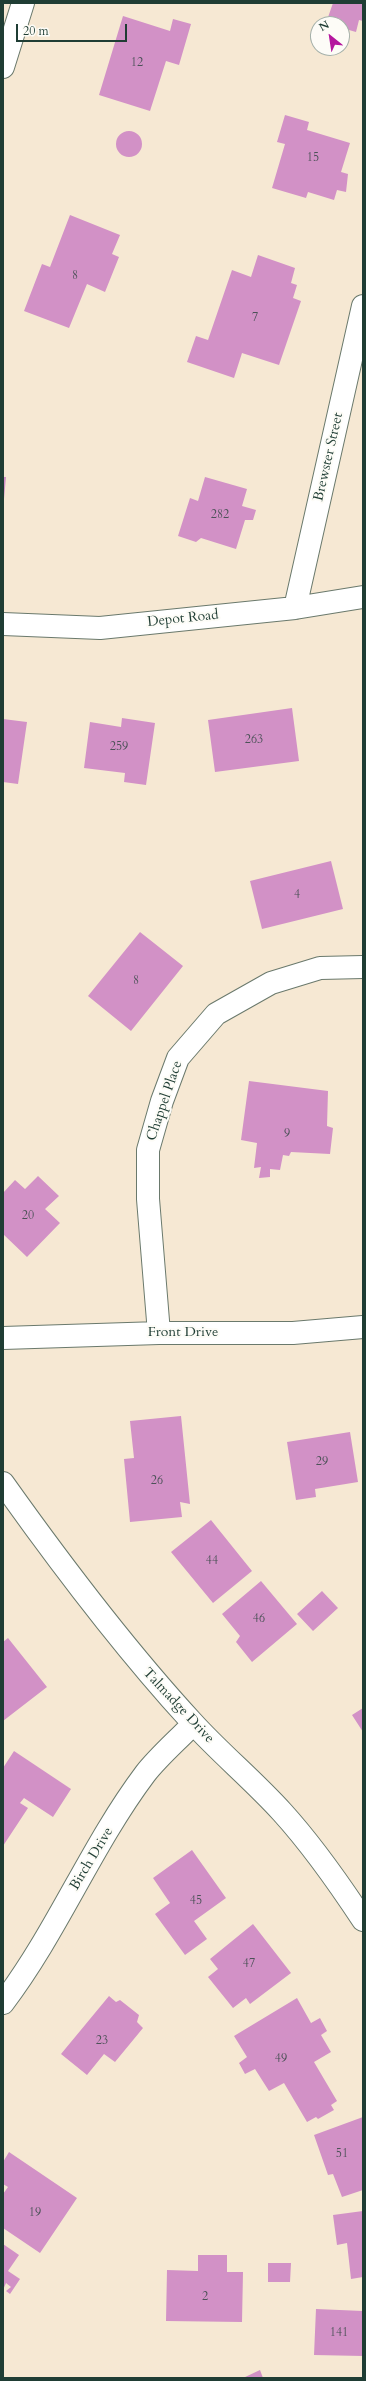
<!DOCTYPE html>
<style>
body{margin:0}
#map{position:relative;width:366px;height:2381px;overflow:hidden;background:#f6e8d3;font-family:Cardo,serif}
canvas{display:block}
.frame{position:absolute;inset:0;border:4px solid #1f3d34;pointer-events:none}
.north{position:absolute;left:310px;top:16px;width:40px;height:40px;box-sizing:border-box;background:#fdfcf7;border:1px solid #a4b0a9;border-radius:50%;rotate:330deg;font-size:11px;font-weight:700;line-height:16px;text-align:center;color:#1f3d34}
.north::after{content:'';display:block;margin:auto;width:14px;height:18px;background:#b5179e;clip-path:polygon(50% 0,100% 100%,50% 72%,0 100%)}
.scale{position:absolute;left:16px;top:24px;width:111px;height:18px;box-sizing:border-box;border:2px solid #1f3d34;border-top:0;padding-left:5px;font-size:12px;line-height:14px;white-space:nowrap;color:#1f3d34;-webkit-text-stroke:3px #fdfcf7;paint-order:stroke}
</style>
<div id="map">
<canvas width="366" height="2381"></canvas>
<div class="frame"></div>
<div class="north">N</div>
<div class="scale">20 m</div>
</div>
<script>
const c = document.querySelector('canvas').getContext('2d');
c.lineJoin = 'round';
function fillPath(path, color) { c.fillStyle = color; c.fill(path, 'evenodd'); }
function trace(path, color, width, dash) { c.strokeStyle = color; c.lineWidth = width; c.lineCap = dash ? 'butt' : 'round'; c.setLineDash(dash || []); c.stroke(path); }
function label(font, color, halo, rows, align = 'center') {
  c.font = font + ' Cardo,serif'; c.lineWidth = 4; c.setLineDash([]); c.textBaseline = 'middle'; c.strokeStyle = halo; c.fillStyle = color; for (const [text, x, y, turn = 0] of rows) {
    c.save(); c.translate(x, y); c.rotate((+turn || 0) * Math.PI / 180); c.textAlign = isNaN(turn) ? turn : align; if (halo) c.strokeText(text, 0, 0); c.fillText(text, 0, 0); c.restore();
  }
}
const building = new Path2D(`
 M333 3H363V21L359 20 356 32 342 28V24L326 23Z
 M123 16 170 31 173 19 191 24 179 65 166 61 150 111 99 95Z
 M285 115 309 122 307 130 350 143 341 172 348 174 346 192 337 190 334 200 308 192 306 198 272 188 285 144 277 142Z
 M116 144a13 13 0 1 1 26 0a13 13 0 1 1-26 0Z
 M70 215 120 235 112 254 119 257 105 292 87 284 69 328 24 311 42 264 50 267Z
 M258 255 295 268 291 283 297 285 293 298 301 301 279 365 242 353 234 378 187 362 196 336 208 340 232 270 251 277Z
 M3 477H6L4 499H3Z
 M205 477 247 489 242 506 256 510 253 520H245L236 549 201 538 196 542 178 536 190 498 198 501Z
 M292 708 299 761 215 772 208 720Z
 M122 718 155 723 146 785 124 782 125 773 84 768 90 722 121 727Z
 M3 719 27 722 18 784 3 782Z
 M331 861 343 909 262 929 250 881Z
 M140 932 183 966 131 1031 88 996Z
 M249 1081 328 1091 327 1126 333 1128 330 1154 291 1152 289 1156 283 1155 280 1170 270 1169V1177L259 1178 261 1167 254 1168 257 1143 241 1140Z
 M38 1176 59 1196 45 1209 60 1223 27 1257 3 1234V1193L15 1180 25 1189Z
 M181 1416 190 1504 180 1502 182 1517 130 1522 124 1459 134 1458 130 1421Z
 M350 1432 358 1482 315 1489 316 1497 296 1500 287 1442Z
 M211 1520 252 1571 213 1603 171 1552Z
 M261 1581 297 1624 252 1662 236 1642 240 1636 222 1614Z
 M322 1591 338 1608 313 1631 297 1614Z
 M8 1638 47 1687 3 1721V1642Z
 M363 1708V1732L352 1715Z
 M14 1751 71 1789 53 1817 24 1798 20 1803 28 1808 3 1846V1768Z
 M192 1850 226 1898 194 1921 207 1939 185 1955 155 1914 170 1903 153 1878Z
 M253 1924 291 1973 250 2004 246 1998 233 2008 208 1977 218 1969 210 1959Z
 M109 1996 116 2002 120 2000 139 2015 137 2022 143 2028 115 2062 104 2054 87 2075 61 2054Z
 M297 1998 311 2023 320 2018 327 2031 321 2035 331 2052 314 2062 337 2101 331 2105 334 2110 318 2119 316 2117 307 2122 284 2083 269 2091 255 2069 245 2074 239 2063 247 2057 234 2036Z
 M363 2117V2190L342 2197 333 2174 328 2175 314 2135Z
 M9 2152 77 2198 40 2253 3 2228V2194L8 2187 3 2184V2162Z
 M363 2211V2277L351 2279 347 2243 337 2245 333 2215Z
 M3 2244 19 2255 8 2271 20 2279 10 2294 6 2291 11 2287 6 2283 3 2290Z
 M198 2255H227V2272H243L242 2322 166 2321 167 2270 198 2271Z
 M268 2263H291L290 2282H268Z
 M316 2309 363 2311V2356L314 2355Z
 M260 2370 263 2378H243Z`);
const minor = new Path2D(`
 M3 67 23 3
 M295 608 363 306
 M3 624 100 628 295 608 363 597
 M159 1333 148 1199V1150L162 1101 178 1058 216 1014 271 983 320 968 363 967
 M3 1338 159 1333H293L363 1327
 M3 1483C62 1566 123 1647 192 1722 220 1753 253 1780 282 1812 312 1845 338 1882 363 1920
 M3 2003C57 1932 91 1846 145 1774 159 1756 178 1740 193 1724`);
const numberNames = [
 ["12",137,63],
 ["15",313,158],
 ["8",75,276],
 ["7",255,318],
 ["282",220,515],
 ["263",254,740],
 ["259",119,747],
 ["4",297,895],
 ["8",136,981],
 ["9",287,1134],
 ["20",28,1216],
 ["29",322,1462],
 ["26",157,1481],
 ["44",212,1561],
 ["46",259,1619],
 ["45",196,1901],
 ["47",249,1964],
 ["23",102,2041],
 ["49",281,2059],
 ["51",342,2154],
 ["19",35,2213],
 ["2",205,2297],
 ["141",339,2333]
];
const streetNames = [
 ["Brewster Street",329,457,-77],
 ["Depot Road",183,619,-6],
 ["Chappel Place",165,1101,-71],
 ["Front Drive",183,1333],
 ["Talmadge Drive",178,1706,47],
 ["Birch Drive",92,1859,-59]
];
fillPath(building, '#d291c6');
trace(minor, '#6a796c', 24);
trace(minor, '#fff', 22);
label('12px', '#4c5258', null, numberNames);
label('14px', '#1f3d34', '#fdfcf7', streetNames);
</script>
